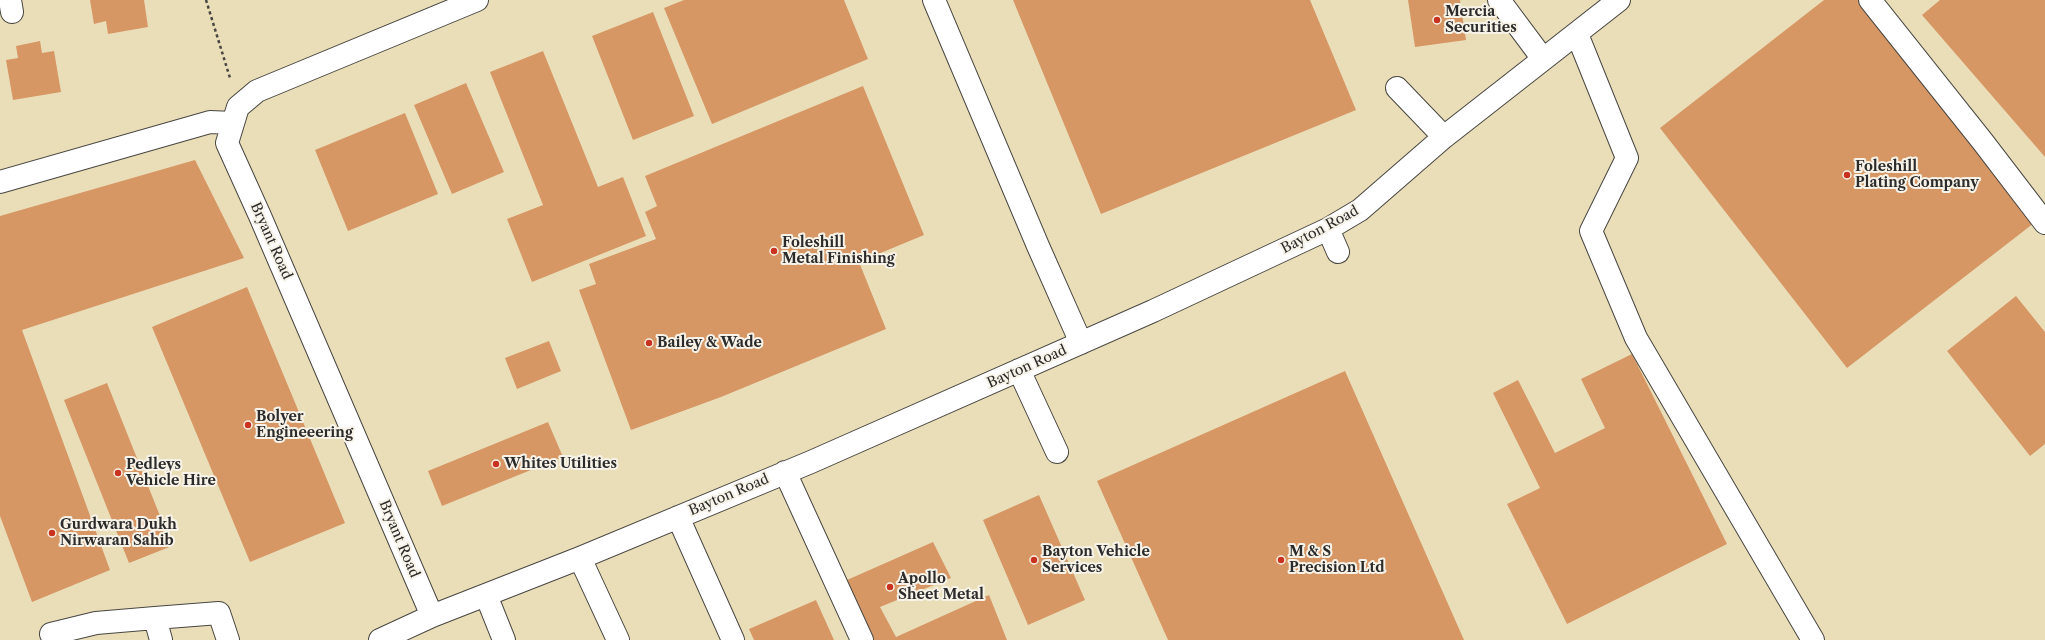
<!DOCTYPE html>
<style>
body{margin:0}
canvas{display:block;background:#eadeb9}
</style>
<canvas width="2045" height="640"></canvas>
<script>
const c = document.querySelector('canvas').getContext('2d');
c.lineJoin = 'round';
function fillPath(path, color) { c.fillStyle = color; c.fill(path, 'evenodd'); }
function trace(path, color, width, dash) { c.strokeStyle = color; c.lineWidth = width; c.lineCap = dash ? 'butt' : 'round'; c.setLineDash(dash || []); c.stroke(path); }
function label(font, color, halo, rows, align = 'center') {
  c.font = font + ' "Libre Caslon Text",serif'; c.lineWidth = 4; c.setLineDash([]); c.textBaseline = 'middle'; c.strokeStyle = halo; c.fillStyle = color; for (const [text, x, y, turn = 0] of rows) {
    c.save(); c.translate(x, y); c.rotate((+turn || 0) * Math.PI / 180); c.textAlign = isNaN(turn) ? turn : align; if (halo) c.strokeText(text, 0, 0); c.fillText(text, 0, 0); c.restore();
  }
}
const building = new Path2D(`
 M90 0H144L148 27 108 34 106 21 94 24Z
 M684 0H844L868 59 712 124 664 8Z
 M1013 0H1310L1356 110 1101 214Z
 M1408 0H1460L1466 40 1415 47Z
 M1824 0H1861L2034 223 1847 368 1660 128Z
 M1940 0H2045V157L1922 15Z
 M653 12 694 116 633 140 592 36Z
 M40 41 42 53 54 51 61 92 13 100 6 60 18 58 16 46Z
 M543 51 598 187 623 177 646 236 532 282 507 219 543 205 490 72Z
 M466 83 504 172 452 194 414 105Z
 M863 86 924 235 859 262 886 329 721 397 631 430 579 290 596 284 589 264 656 239 645 212 657 206 645 176Z
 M405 113 438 194 348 231 315 150Z
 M195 160 244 258 22 330 110 570 32 602 0 516V216Z
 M247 287 345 523 250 562 152 327Z
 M2016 296 2045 332V444L2030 456 1947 351Z
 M549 341 561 371 517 389 505 358Z
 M1632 354 1727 544 1567 624 1507 504 1540 488 1493 393 1518 380 1555 453 1605 428 1581 379Z
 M1345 371 1464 640H1168L1097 481Z
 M107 383 172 546 129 563 64 400Z
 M548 422 563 457 442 506 428 471Z
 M1039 495 1085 600 1028 625 983 520Z
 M933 542 951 578 880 607 896 637 989 595 1007 640H874L847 580Z
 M816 600 834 640H754L749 629Z`);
const path = new Path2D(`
 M206 0 230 78`);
const minor = new Path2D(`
 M10 0 12 12
 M934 0 1038 246 1081 343
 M1499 0 1543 59
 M1870 0 1983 142 2045 223
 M1577 34 1627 158 1591 231 1636 338 1813 640
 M1397 88 1444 137
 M0 182 210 122 233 123
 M1328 229 1338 252
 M1019 370 1057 452
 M785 472 862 640
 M678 517 733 640
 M580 558 618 640
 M486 595 504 640
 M432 616 260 216 227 143 238 107 257 91 477 0
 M155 618 219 613 228 640
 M51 634 96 623 155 618 161 640
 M380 640 432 616 580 558 811 462 1153 311 1328 229 1360 210 1444 137 1619 0`);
const markers = [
 [1437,20,4,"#c8321e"],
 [1847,175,4,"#c8321e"],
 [774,251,4,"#c8321e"],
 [649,343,4,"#c8321e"],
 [248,425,4,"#c8321e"],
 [496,464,4,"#c8321e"],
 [118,473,4,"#c8321e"],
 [52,533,4,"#c8321e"],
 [1034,560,4,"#c8321e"],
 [1281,560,4,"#c8321e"],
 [890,587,4,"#c8321e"]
];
const poiNames = [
 ["Mercia",1445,12],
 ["Securities",1445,28],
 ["Foleshill",1855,167],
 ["Plating Company",1855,183],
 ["Foleshill",782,243],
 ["Metal Finishing",782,259],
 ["Bailey & Wade",657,343],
 ["Bolyer",256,417],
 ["Engineeering",256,433],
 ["Whites Utilities",504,464],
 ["Pedleys",126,465],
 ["Vehicle Hire",126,481],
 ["Gurdwara Dukh",60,525],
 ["Nirwaran Sahib",60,541],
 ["Bayton Vehicle",1042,552],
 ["Services",1042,568],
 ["M & S",1289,552],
 ["Precision Ltd",1289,568],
 ["Apollo",898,579],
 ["Sheet Metal",898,595]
];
const streetNames = [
 ["Bayton Road",1320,230,-28],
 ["Bryant Road",271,241,66],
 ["Bayton Road",1027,367,-24],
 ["Bayton Road",729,495,-23],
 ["Bryant Road",399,539,67]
];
fillPath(building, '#d69765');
trace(minor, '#484640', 24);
trace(path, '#484640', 2.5, [3, 3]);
trace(minor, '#fff', 22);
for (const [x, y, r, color] of markers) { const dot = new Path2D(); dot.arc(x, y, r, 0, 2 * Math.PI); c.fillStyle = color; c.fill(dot); trace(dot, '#f7f3e8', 1.5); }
label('bold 14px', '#2b2b2b', '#f7f3e8', poiNames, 'left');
label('14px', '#2b2b2b', '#f7f3e8', streetNames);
</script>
